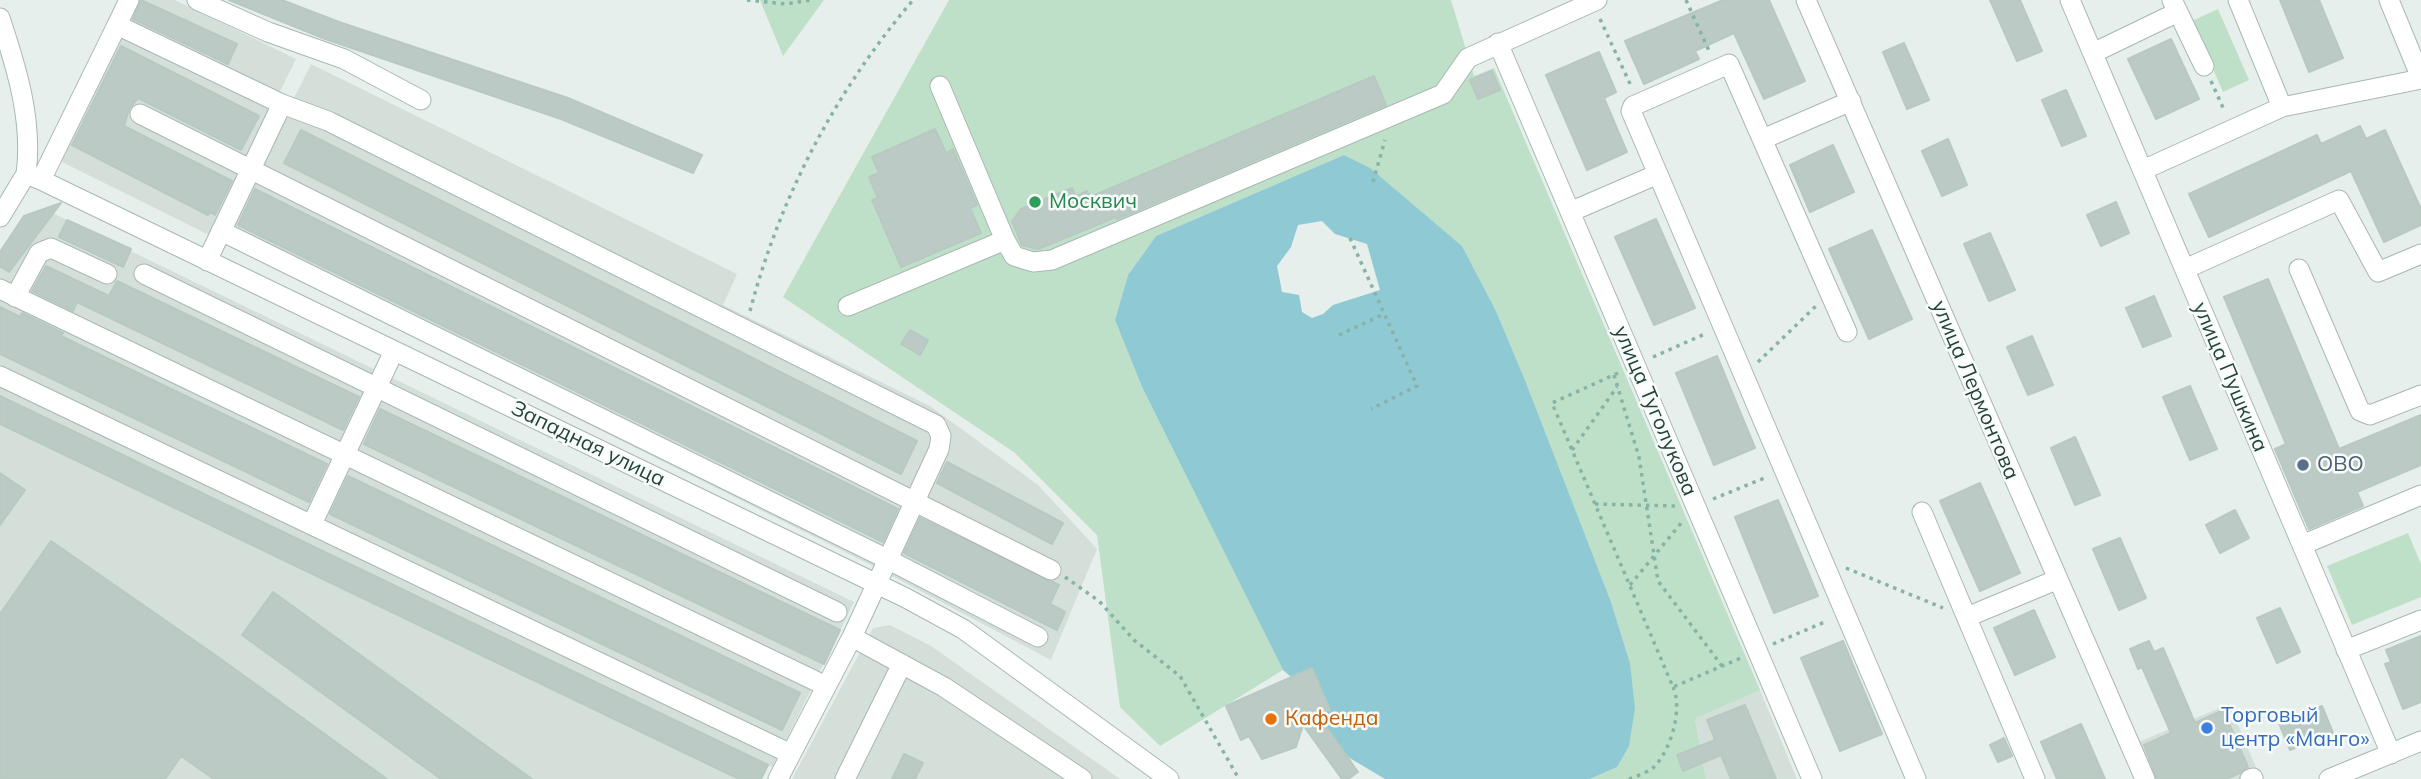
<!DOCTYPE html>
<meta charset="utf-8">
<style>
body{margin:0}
canvas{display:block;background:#e6efeb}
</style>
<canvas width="2421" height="779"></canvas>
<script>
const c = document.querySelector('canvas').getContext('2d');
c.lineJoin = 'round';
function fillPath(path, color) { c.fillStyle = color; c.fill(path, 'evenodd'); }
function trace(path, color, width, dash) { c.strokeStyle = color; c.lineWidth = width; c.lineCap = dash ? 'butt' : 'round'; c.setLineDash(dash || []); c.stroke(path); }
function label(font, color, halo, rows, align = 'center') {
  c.font = font + ' Mulish,sans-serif'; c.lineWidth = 5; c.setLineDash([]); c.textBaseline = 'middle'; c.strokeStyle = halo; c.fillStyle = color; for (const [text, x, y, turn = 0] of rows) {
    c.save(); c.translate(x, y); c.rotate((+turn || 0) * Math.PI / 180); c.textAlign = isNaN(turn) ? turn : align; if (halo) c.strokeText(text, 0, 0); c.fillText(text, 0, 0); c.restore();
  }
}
const built = new Path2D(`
 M120 0H175L296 59 209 235 46 154Z
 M311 64 737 274 723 305 930 406 1038 485 1097 549 1051 660 873 566 222 242Z
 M44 209 854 602 773 767 767 765 761 779H0V252L24 216Z
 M890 625 931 646 1120 779H792L873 628Z
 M1760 690 1797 779H1706L1695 719Z
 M2229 704 2261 779H2150L2134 744Z`);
const green = new Path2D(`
 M760 0H824L783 56Z
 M949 0H1451L1474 76 1494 68 1760 690 1695 719 1706 779H1590L1617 767 1630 663 1611 602 1495 309 1462 246 1370 169 1344 155 1156 236 1128 275 1115 320 1142 387 1283 670 1160 746 1120 707 1097 535 1015 453 783 297Z
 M2218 9 2249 80 2223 92 2192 21Z
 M2408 533 2421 564V597L2352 625 2327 566Z`);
const water = new Path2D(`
 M1344 155 1370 168 1462 246 1495 309 1524 378 1611 602 1630 663 1635 708 1629 746 1617 767 1590 779H1385L1348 757 1321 719 1323 713 1330 710 1312 669 1291 677 1283 670 1142 387 1115 320 1128 275 1156 236ZM1322 221 1335 234 1367 244 1380 290 1333 305 1323 314 1312 318 1302 312 1299 295 1282 292 1277 266 1291 247 1298 225Z`);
const building = new Path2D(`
 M141 0 237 44 228 64 133 19Z
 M229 0H282L339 22 568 98 702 155 693 173 561 119 325 39Z
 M1723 0H1769L1805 81 1764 99 1734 33 1695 51 1699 59 1644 84 1625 41Z
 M1990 0H2020L2042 51 2017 61Z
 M2280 0H2319L2343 58 2309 72Z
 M2171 39 2199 99 2156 119 2128 59Z
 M1904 43 1929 100 1907 109 1883 52Z
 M121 46 259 116 241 150 138 98 129 109 124 126 232 181 215 215 210 212 208 215 72 145Z
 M1599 52 1616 92 1604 98 1627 152 1587 170 1546 75Z
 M1492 71 1500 90 1478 99 1470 80Z
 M1374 76 1386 105 1117 219 1116 217 1038 249 1022 245 1012 221 1021 209 1072 188 1076 196 1087 191 1090 197Z
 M2066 90 2086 136 2062 146 2042 100Z
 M2360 126 2366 139 2385 130 2421 209V225L2384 242 2351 171 2209 237 2189 194 2317 135 2321 144Z
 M935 129 946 153 953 149 977 205 970 208 981 233 901 267 872 200 878 198 869 177 879 173 872 157Z
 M301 130 917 441 901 474 284 163Z
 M1948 139 1967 185 1942 196 1922 151Z
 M1833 145 1854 192 1810 212 1790 165Z
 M255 189 898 509 883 542 238 225Z
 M2116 202 2129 233 2101 246 2087 215Z
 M61 203 9 272 0 266V252L24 216Z
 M1656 219 1695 308 1654 325 1615 237Z
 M67 220 131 249 123 267 59 237Z
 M1872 230 1912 319 1869 339 1829 249Z
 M1990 233 2015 290 1989 301 1964 244Z
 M46 266 109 296 117 281 359 397 343 430 77 302 73 311 32 291Z
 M2268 279 2339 449 2421 415V465L2357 492 2363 506 2309 529 2275 449 2286 444 2224 297Z
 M2154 296 2171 336 2143 347 2126 308Z
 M0 307 20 317 22 313 63 333 61 336 327 464 309 502 0 354Z
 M910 330 928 340 920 355 901 344Z
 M2032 336 2053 385 2028 395 2007 347Z
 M1717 356 1755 448 1714 465 1676 373Z
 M2190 386 2217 449 2190 460 2163 397Z
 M0 396 768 765 761 779H739L0 424Z
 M380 409 840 630 824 664 364 444Z
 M2075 437 2100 495 2075 505 2051 448Z
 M947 462 1063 523 1052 544 937 483Z
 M0 473 25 490 0 525Z
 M348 476 800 693 782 730 330 514Z
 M1980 483 2020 573 1980 591 1940 501Z
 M1778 500 1818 596 1774 613 1735 517Z
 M2235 510 2249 538 2220 553 2206 525Z
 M920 518 1059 585 1050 604 1065 612 1057 630 904 553Z
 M2120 538 2146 598 2119 610 2093 549Z
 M51 541 218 657 387 779H214L181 756 165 779H0V614Z
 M273 592 532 779H441L242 635Z
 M2280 608 2300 652 2277 663 2257 618Z
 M2034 610 2055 657 2015 675 1994 628Z
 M2421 636V702L2403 709 2385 664 2391 662 2386 650Z
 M1843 641 1882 734 1840 751 1801 658Z
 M2149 641 2154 652 2163 648 2195 723 2223 710 2248 767 2240 773 2226 779H2157L2144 745 2171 733 2142 667 2138 669 2130 649Z
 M1312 668 1330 710 1318 715 1358 772 1348 779H1342L1303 725 1296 747 1262 759 1249 736 1241 740 1226 706Z
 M1745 705 1776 779H1731L1721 755 1683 771 1677 755 1715 740 1707 720Z
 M2322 706 2333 733 2290 750 2279 723Z
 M2081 724 2105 779H2057L2041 742Z
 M2004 738 2012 756 1998 762 1990 745Z
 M904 754 923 763 915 779H892Z`);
const path = new Path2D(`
 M747 0 786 4 811 0
 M1686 0 1710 53
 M1600 19 1632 88
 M2211 81 2225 112
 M1373 182 1385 140
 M1350 238 1417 386 1371 409
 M750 311C781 194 836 91 913 0
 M1339 335 1382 315
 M1653 357 1707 333
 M1758 362 1816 306
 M1618 373 1552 403 1673 687 1741 658
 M1614 375 1639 457 1658 581 1722 666
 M1572 450 1617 387
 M1713 499 1767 477
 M1595 504 1676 506
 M1846 568 1943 608
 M1065 577 1099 601 1134 640 1180 676 1239 779
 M1630 585 1682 522
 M1773 644 1827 621
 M1629 779C1637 776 1649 772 1655 766 1671 749 1683 709 1673 687`);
const minor = new Path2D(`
 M197 0 268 32 344 59 421 100
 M1806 0 2145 779
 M2070 0 2391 754
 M2238 0 2282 107
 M2389 0 2421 78
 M2178 12 2204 66
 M0 18C17 69 33 121 26 174
 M117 25 129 0
 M1498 43 1812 779
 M2093 53 2178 12 2172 0
 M940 86 1005 240
 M140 114 1051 570
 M1763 139 1851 101
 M2143 170 2282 107 2421 79
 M41 180 117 25 282 104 328 121 936 425 941 436 939 449 852 637 778 779
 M1570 212 1658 174
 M0 217 26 174 41 180 906 598 963 629 1169 779
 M221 231 887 559 1038 637
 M207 261 282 104
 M2185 269 2339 200 2378 272 2421 254
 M2299 269 2360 411 2370 415 2421 395
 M144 274 837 612
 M0 289 826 686
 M15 297 39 253 51 248 107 274
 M848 306 1005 240 1014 256 1033 262 1052 260 1443 94 1468 58 1597 0
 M1847 332 1729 64 1633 106 1631 111 1916 779
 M0 376 791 754
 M1922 512 2035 779
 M312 524 394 351
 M2302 545 2421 495
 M1967 617 2056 580
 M852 637 944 687 1082 779
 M2346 650 2421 620
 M845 779 902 664
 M2250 779 2253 778
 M2329 779 2421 741`);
const markers = [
 [1035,202,7,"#2e9e5b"],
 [2303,465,7,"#5c6f8a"],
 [1271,719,7,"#e8710a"],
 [2207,728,7,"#3f7fe0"]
];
const leisureNames = [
 ["Москвич",1049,202]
];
const streetNames = [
 ["улица Пушкина",2230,377,67],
 ["улица Лермонтова",1975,390,67],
 ["улица Туголукова",1655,411,67],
 ["Западная улица",588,444,26]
];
const serviceNames = [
 ["ОВО",2317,465]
];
const shopNames = [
 ["Торговый",2221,716],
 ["центр «Манго»",2221,740]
];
const foodNames = [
 ["Кафенда",1285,719]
];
fillPath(built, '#d4dfda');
fillPath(green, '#bfe0c8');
fillPath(water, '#8ec9d4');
fillPath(building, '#bbcac4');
trace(building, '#b8c9c2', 2);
trace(minor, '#a8b8b2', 21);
trace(path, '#86b3a5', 3.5, [3.5, 5]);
trace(minor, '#fff', 19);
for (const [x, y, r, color] of markers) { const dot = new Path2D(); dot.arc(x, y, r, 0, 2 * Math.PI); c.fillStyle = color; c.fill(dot); trace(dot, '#f7fbf9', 2.5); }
label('21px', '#27864d', '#f7fbf9', leisureNames, 'left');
label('21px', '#24423a', '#f7fbf9', streetNames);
label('21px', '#4e5e75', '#f7fbf9', serviceNames, 'left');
label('21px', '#366cbe', '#f7fbf9', shopNames, 'left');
label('21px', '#c56008', '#f7fbf9', foodNames, 'left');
</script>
